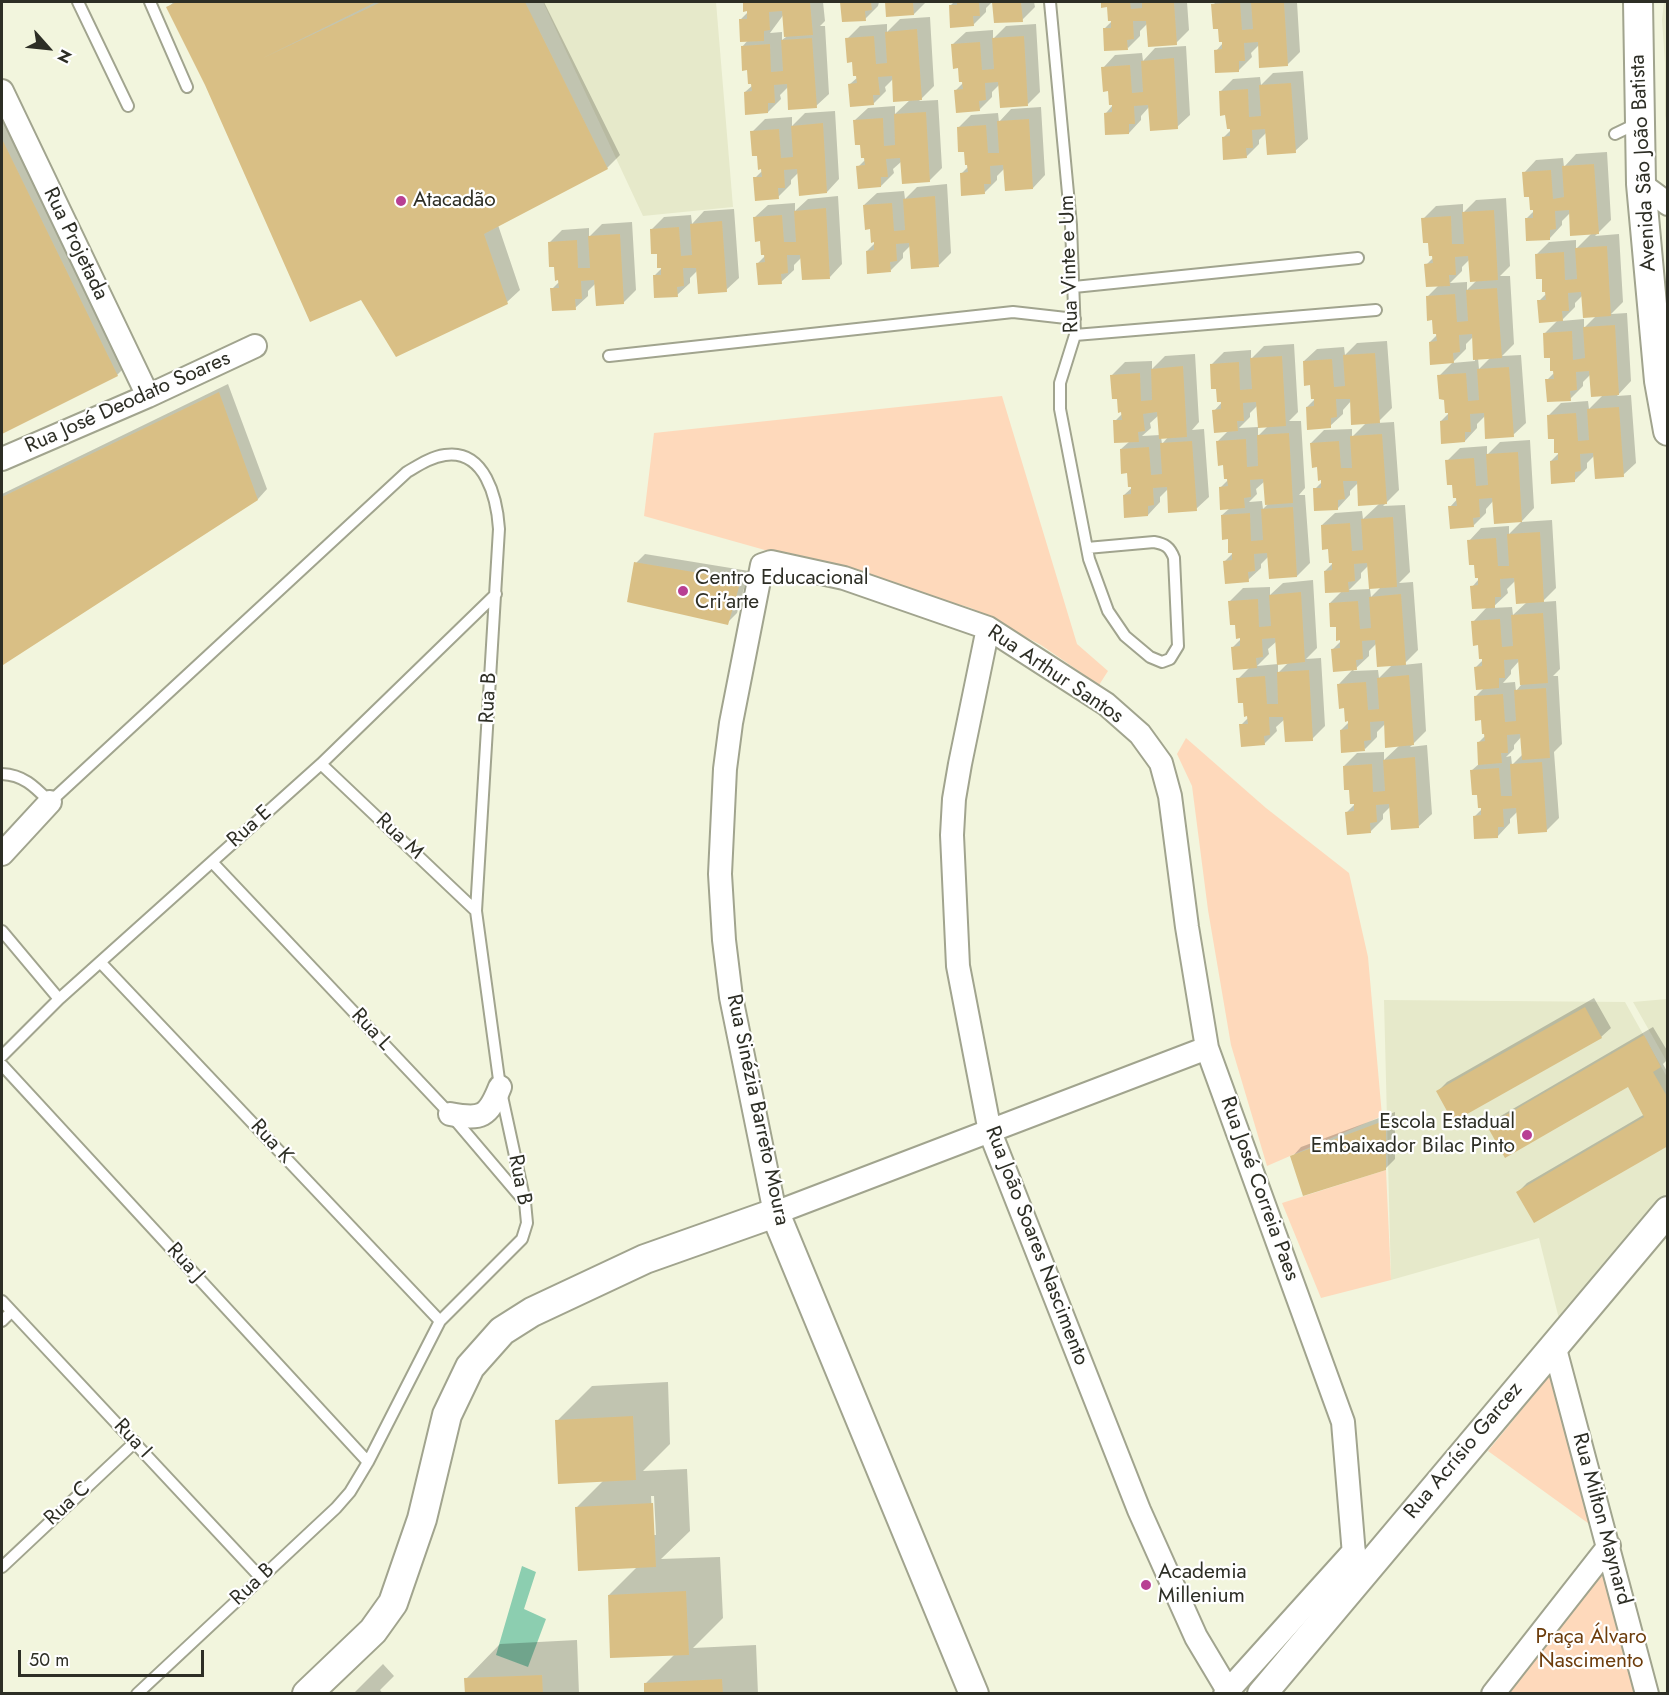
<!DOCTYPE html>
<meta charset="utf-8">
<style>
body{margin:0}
#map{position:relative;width:1669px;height:1695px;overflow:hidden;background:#f2f5dd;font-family:Jost,sans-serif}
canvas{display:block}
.frame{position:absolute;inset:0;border:3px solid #2d2e25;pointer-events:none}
.north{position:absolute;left:18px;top:18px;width:60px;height:60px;-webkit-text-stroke:4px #fff;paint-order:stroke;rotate:117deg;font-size:16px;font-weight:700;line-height:24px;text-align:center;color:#2d2e25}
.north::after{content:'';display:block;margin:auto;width:21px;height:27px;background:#2d2e25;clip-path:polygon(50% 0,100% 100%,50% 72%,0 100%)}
.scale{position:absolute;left:18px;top:1650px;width:186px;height:27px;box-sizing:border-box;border:3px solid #2d2e25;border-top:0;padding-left:8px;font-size:18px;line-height:21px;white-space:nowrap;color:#2d2e25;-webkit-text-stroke:4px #fff;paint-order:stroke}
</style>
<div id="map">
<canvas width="1669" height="1695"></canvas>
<div class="frame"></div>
<div class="north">N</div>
<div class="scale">50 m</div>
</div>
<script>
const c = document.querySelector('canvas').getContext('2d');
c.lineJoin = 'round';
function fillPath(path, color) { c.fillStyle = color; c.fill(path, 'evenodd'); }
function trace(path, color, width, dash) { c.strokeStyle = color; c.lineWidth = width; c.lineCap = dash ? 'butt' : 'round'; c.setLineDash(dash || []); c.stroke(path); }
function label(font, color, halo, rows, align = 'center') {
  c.font = font + ' Jost,sans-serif'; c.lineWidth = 4.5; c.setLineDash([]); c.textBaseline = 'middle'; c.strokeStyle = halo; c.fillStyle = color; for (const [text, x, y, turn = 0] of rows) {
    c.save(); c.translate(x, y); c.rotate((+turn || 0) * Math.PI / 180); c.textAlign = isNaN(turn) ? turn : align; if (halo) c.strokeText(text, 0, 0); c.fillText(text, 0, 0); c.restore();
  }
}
const built = new Path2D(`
 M543 2H716L733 207 643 216Z
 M1664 2H1668L1667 129 1665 115V63L1662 20Z
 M1667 999H1668L1667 1062 1633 1002Z
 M1384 1000 1625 1002 1667 1077V1194L1559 1319 1539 1238 1391 1280Z`);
const green = new Path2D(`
 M1002 396 1077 644 1108 671 1099 685 1041 645 971 608 644 516 654 433Z
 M1186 738 1266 808 1349 873 1368 957 1382 1116 1267 1166 1231 1045 1208 910 1192 786 1177 754Z
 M1386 1170 1391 1280 1321 1298 1282 1203Z
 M1554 1370 1592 1526 1488 1451Z
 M1613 1554 1648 1693H1499Z`);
const water = new Path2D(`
 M522 1566 536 1572 524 1609 546 1619 528 1667 496 1655Z`);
const shadow = new Path2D(`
 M174 2H544L620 155 607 168 498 225 520 290 507 302 362 298 207 84 168 7Z
 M744 2H823L825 21 820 26H825L829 94 816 106 789 86 780 95 781 99 768 112 745 92 753 85 742 47 748 40 740 20 750 10H745ZM784 14 786 37 782 40V32L770 33Z
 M842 2H879L878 6 865 19 843 21Z
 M886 2H926L914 14 887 16Z
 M954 2H992L986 8V12L973 25 950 6Z
 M994 2H1034L1035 7 1022 20 995 22Z
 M1103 2H1187L1189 30 1176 43 1148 23 1140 31V36L1128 48 1104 29 1114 19 1108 5 1103 6Z
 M1216 2H1297L1300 52 1287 65 1259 45 1251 53 1252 57 1239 70 1216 51 1223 43 1213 5Z
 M930 17 934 86 919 101 938 100 942 168 929 181 902 161 893 169 894 173 881 186 858 167 866 159 855 120 868 108 895 106V114L911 99 894 78 885 87 886 91 873 104 850 84 858 77 847 39 860 26 887 24V32L900 19Z
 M1036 24 1040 92 1028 104 1000 84 992 92V97L979 110 956 90 966 80 953 44 966 32 993 30V39L1006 26Z
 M1186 46 1190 115 1177 127 1149 107 1141 116V120L1129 133 1106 113 1113 105 1103 68 1115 55 1142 53 1143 61 1155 48Z
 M1303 71 1308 139 1295 151 1267 132 1259 140V144L1246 157 1223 138 1231 130 1220 92 1233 79 1260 77 1261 85 1273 73Z
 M2 101 130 362 117 375 2 432Z
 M1041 107 1045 175 1033 188 1005 168 997 176V180L984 193 961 174 969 166 958 128 971 115 998 113 999 122 1011 109Z
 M835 111 839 179 827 192 799 172 791 180V184L778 197 755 178 765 168 752 132 765 119 792 117V126L805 113Z
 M1607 152 1611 220 1595 236 1619 234 1623 302 1611 314 1627 313 1631 381 1617 396 1631 395 1636 463 1623 475 1595 455 1587 463V468L1574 481 1551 461 1561 451 1548 416 1561 403 1588 401 1589 409 1603 395 1591 374 1583 382V386L1570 399 1547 380 1555 372 1544 334 1558 320 1539 301 1547 293 1536 255 1549 242 1576 240V249L1592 233 1570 213 1562 221V225L1550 238 1526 219 1534 211 1524 173 1536 160 1563 158 1564 167 1576 154ZM1583 295 1596 316 1584 328V319L1561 321 1575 307V303Z
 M947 184 951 253 939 265 911 245 903 253V258L891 270 867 251 875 243 864 205 877 193 904 191 905 199 917 187Z
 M838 196 842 264 830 277 802 257 794 265V270L781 282 758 263 768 253 755 217 768 205 795 203V211L808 199Z
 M1506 198 1510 266 1500 276H1510L1514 344 1502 356 1521 355 1526 423 1513 435 1485 416 1477 424V428L1465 441 1441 421 1451 411 1439 376 1453 362 1430 342 1438 334 1427 297 1439 285 1426 265 1436 255 1423 219 1436 206 1463 204V213L1476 200ZM1470 259 1477 280 1467 290V282L1450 283 1462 271V267ZM1474 336 1475 361 1452 363 1466 349V344ZM1491 357 1479 369 1478 358Z
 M734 209 739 278 726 290 698 270 690 278V283L677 295 654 276 664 266 651 230 664 217 691 215 692 224 704 211Z
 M632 222 636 290 623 303 596 283 588 291V296L575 308 552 289 560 281 549 243 562 230 589 228V237L602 224Z
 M1387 341 1392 408 1377 423 1394 422 1399 490 1383 506 1405 505 1410 572 1399 583 1413 582 1418 650 1403 665 1422 663 1426 731 1410 747 1427 745 1432 814 1419 826 1391 806 1383 814V819L1370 832 1347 812 1357 802 1344 766 1357 753 1384 752V760L1400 745 1385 724 1377 732V737L1365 749 1341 730 1349 722 1339 684 1354 668 1333 649 1343 639 1330 603 1342 591 1325 571 1333 563 1322 525 1335 513 1362 511 1363 519 1379 504 1358 483 1350 491V495L1338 508 1315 489 1323 481 1311 443 1324 430 1352 429V437L1367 422 1351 401 1343 410V414L1330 426 1307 407 1317 397 1304 361 1317 349 1344 347 1345 355 1357 343ZM1369 565 1382 586 1371 597 1370 589 1349 590 1361 578V573ZM1377 643 1393 664 1379 678 1378 670 1353 671 1369 656V651Z
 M1294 344 1298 412 1289 421H1301L1305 488 1299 495H1305L1310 563 1297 576 1269 556 1261 564V568L1248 580 1225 561 1235 551 1222 515 1230 508 1221 487 1229 479 1218 441 1229 430 1214 411 1224 400 1211 365 1224 352 1251 350V359L1264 346ZM1258 405 1268 426 1258 436V427L1239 428 1250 417V413ZM1265 481 1269 503 1263 509 1262 501 1249 502 1257 494 1256 489Z
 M1195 354 1199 422 1192 430 1204 429 1209 497 1196 509 1168 489 1160 497V502L1148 515 1124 495 1135 485 1121 449 1130 441 1115 421 1123 413 1112 375 1125 362 1152 361V369L1165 356ZM1159 415 1160 435 1142 436 1151 428 1150 423ZM1169 436 1162 444 1161 437Z
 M228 384 267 489 258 499 3 663 2 659V494Z
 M1530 440 1534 508 1522 521 1494 500 1486 509V513L1473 526 1450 507 1460 496 1447 461 1460 448 1487 446V455L1500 442Z
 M1552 520 1556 588 1542 602 1556 601 1560 669 1553 676H1558L1562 744 1554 752 1559 818 1546 831 1518 811 1510 819V823L1498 836 1474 817 1484 807 1471 771 1480 763 1478 743 1486 735 1475 697 1484 688 1476 667 1486 657 1473 622 1488 606 1472 587 1479 579 1469 541 1481 528 1509 526V534L1521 522ZM1515 581 1527 602 1513 615 1512 607 1492 608 1508 593 1507 589ZM1519 661 1521 685 1516 691 1515 682 1503 683 1511 674V670ZM1522 736 1523 754 1512 765 1511 756 1506 757 1514 749V745Z
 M645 554 749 571 737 613 727 623 636 563Z
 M1313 580 1317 648 1306 659 1321 658 1325 726 1312 739 1285 719 1276 727 1277 731 1264 744 1241 725 1251 715 1238 679 1250 667 1233 647 1243 637 1230 601 1243 588 1270 587V595L1283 583ZM1277 641 1289 662 1278 673V664L1257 666 1269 654 1268 649Z
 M1594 998 1611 1028 1601 1037 1438 1091 1447 1082Z
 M1653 1027 1668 1052V1059L1663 1064 1668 1073V1144L1518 1192 1527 1183 1645 1114 1628 1085 1489 1126 1499 1117Z
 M1395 1112V1159L1385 1169 1292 1157 1301 1147Z
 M668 1382 670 1444 643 1471 687 1469 690 1531 661 1559 720 1557 723 1618 693 1648 756 1645 758 1694H646L645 1684 675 1654 609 1595 638 1566 576 1508 604 1480 557 1421 592 1386ZM651 1496H654L656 1535H653Z
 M577 1640 579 1694H466V1679L500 1644Z
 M383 1664 394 1676 380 1690 383 1694H353Z`);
const building = new Path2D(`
 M177 2H376L263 58 381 2H525L608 169 484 234 508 304 396 357 361 300 310 322 205 85 166 7Z
 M743 2H810L813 35 784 37 782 11 769 12 770 30 764 31V41L740 42 739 19H747V11L743 12Z
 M840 2H871L872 10 865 11 866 21 842 22Z
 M885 2H913L914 15 886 17Z
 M957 2H979L980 16H973L974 26 950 28 949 5H957Z
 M992 2H1021L1023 22 994 23Z
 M1101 2H1130L1131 9 1142 8V2H1174L1177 45 1148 47 1146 21H1133L1134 39 1127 40 1128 50 1104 51 1103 28H1111V21H1108L1107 7 1101 8Z
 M1240 2 1242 30 1253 29 1251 2H1284L1288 66 1259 68 1258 42 1244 43 1245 61H1239V72L1215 73 1214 50 1222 49V42H1219L1218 29H1213L1211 4Z
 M917 29 922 100 893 102 892 76 878 77 880 95H873L874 105 850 107 848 84 857 83 856 76H853L852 62 847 63 845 38 874 36 876 64 887 63 885 32Z
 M1024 36 1028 106 1000 108 998 82 985 83 986 100 979 101 980 111 956 113 954 90 963 89 962 82H959L958 68 953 69 951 44 980 42 982 70 994 69 992 38Z
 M812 38 817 108 788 110 787 84 774 85 775 103H768V113L745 115 744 92 752 91 751 84H748L747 70 742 71 741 46 770 44 771 72 783 71 781 40Z
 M1174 58 1178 129 1150 131 1148 105 1134 106 1135 124H1129V134L1105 135 1104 113 1112 112V105H1109L1108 91 1103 92 1101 67 1130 65 1132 93 1143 92 1141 61Z
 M1291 83 1296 153 1267 155 1265 129 1252 130 1253 148H1246L1247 158 1223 160 1222 137 1230 136V129H1227L1225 115 1220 116 1219 91 1248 89 1249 117 1261 116 1259 85Z
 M926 112 930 182 902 184 900 158 886 159 888 177H881V187L858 189 856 166 865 165 864 158H861L860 145H855L853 120 883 118 884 146 895 145 894 114Z
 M1029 119 1033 189 1005 191 1003 165 990 166 991 184H984L985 194 961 196 960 173 968 172 967 165H965L964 152H958L957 127 986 125 988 153H999L997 121Z
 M823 123 827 193 799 196 797 169 784 170 785 188H778L779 199 755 201 753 177H762L761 169 758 170 757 156H752L750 131 779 129 781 158 793 157 791 126Z
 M2 139 118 376 2 434Z
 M1594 164 1599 234 1570 236 1569 210 1555 211 1556 229 1550 230V240L1526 241 1525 218H1533V210H1530L1529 197H1524L1522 172 1551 170 1553 199 1564 197 1562 166Z
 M935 196 939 267 911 269 909 243 896 244 897 261 890 262 891 272 867 274 866 251 874 250V242L871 243 870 229 865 230 863 205 892 203 894 231 905 230 903 199Z
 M826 208 830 279 802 280 800 255H787L788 273 781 274 782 284 758 285 756 263 765 262 764 255H761L760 241 755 242 753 217 782 215 784 242H796L794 211Z
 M1494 210 1498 280 1470 282 1468 256 1455 257 1456 275H1449L1450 286 1426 287 1424 264 1433 263 1432 256H1429L1428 243H1423L1421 218 1451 216 1452 244H1464L1462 212Z
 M722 221 727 292 698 294 696 268H683L684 286 677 287 678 297 654 298 653 275H661V268H657V254H651L650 229 679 227 681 256 692 255 690 224Z
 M620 234 624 304 596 306 594 280 581 281 582 299H575L576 310 552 311 550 288H559L558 280 555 281 554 267H549L548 242 577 240 578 268H590L588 236Z
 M1607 246 1611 316 1583 318 1581 292 1568 293 1569 311H1562L1563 321 1539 323 1537 300H1546L1545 292H1542V279H1536L1535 254 1564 252 1565 280 1577 279 1575 248Z
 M1497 288 1502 358 1473 360 1472 334 1459 335 1460 352 1453 353 1454 363 1430 365 1429 342 1437 341 1436 334H1433L1432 320 1427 321 1426 296 1455 294 1457 322 1468 321 1466 290Z
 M1615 325 1619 395 1591 397 1589 371 1576 372 1577 390 1570 391 1571 401 1547 402 1545 379H1554L1553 371H1550V358H1544L1543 333 1572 331 1573 360 1585 358 1583 327Z
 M1375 353 1380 423 1351 425 1350 399H1336L1337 417 1331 418V428L1307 430 1306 407 1314 406V399H1311L1310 385 1304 386 1303 361 1332 359 1334 387 1345 386 1343 355Z
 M1282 356 1286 426 1258 428 1256 402 1243 403 1244 421H1237L1238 431 1214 433 1212 410 1221 409V402H1217L1216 389H1211L1210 364 1239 362 1240 390 1252 389 1250 358Z
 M1183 366 1187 437 1159 439 1157 412 1143 414 1145 431 1138 432 1139 442 1114 443 1113 420H1122L1121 412 1118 413 1117 399H1112L1110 375 1140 373 1141 401 1152 400 1151 369Z
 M1509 367 1514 437 1485 439 1484 413 1470 414 1471 432H1465V442L1441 444 1440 421 1448 420V413H1445L1444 400 1439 399 1437 375 1466 373 1468 401 1479 400 1477 369Z
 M219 392 258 500 3 665 2 497Z
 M1619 407 1624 477 1595 479 1593 453 1580 454 1581 471 1575 472V482L1551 484 1550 461 1558 460V453H1554V439H1548L1547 415 1576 413 1578 441 1589 440 1587 409Z
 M1289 433 1293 503 1265 505 1263 479 1250 480 1251 497 1244 498 1245 508 1220 510 1219 487 1228 486 1227 479H1224L1223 465 1218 466 1216 441 1246 439 1247 467 1258 466 1257 435Z
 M1382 434 1387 504 1358 506 1357 481H1343L1345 499 1338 500V510L1314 511 1313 488H1321V480L1318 481 1317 467 1312 468 1310 443 1339 441 1341 468H1352L1350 436Z
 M1192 441 1197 511 1168 513 1167 487 1153 488 1154 505 1148 506V516L1124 518 1123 495 1131 494V487H1128L1127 473 1121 474 1120 449 1149 447 1151 475 1162 474 1160 443Z
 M1518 452 1522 522 1494 524 1492 498 1479 499 1480 517 1473 518 1474 527 1450 529 1448 506H1457L1456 498H1453L1452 485H1447L1445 460 1474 458 1476 486 1488 485 1486 454Z
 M1293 507 1297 577 1269 579 1267 553 1254 554 1255 571 1248 572 1249 582 1225 584 1223 561 1232 560V553H1228V539L1222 540 1221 515 1250 513 1251 541 1263 540 1261 509Z
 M1393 517 1397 587 1369 589 1367 563 1354 564 1355 581 1348 582 1349 592 1325 593 1324 571 1332 570V563H1329L1328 549 1322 550 1321 525 1350 523 1352 551 1363 550 1361 519Z
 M1540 532 1544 602 1516 604 1514 578 1500 579 1501 597H1495V608L1472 609 1470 586 1478 585V578H1475L1474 565H1469L1467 540 1496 538 1498 566H1509L1507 534Z
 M634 562 741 580 728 625 627 602Z
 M1301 592 1305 662 1277 665 1275 638 1262 639 1263 657 1256 658 1257 668 1233 670 1231 647 1240 646V638L1236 639 1235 625H1230L1228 601 1258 599 1259 627 1271 626 1269 595Z
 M1401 594 1406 665 1377 667 1375 640 1362 641 1363 659 1356 660 1357 670 1333 672 1331 649 1340 648V640L1336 641V627H1330L1329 603 1358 601 1360 629 1371 628 1369 597Z
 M1543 613 1548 683 1520 685 1518 659 1504 660 1505 678H1499V688L1476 690 1474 667 1482 666V659H1479L1478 645 1473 646 1471 621 1500 619 1502 647 1513 646 1511 615Z
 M1309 670 1313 741 1285 742 1283 717H1269L1270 735 1264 736 1265 745 1241 747 1239 724H1248L1247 716 1244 717 1243 703H1238L1236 678 1265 676 1267 704H1278L1277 672Z
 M1409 675 1414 745 1385 748 1384 721 1370 722 1371 740 1364 741 1365 751 1341 753 1340 730 1348 729V721L1345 722 1344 708 1339 709 1337 684 1366 682 1368 710 1379 709 1377 678Z
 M1546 688 1550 758 1522 760 1520 734 1507 735 1508 753H1501L1502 763 1478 765 1477 742 1485 741 1484 734H1482L1481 720 1475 721 1474 696 1503 694 1505 722 1516 721 1514 690Z
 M1415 757 1419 828 1391 830 1389 804 1376 805 1377 822 1370 823 1371 833 1347 835 1345 812 1354 811V804H1350L1349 790H1344L1343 766 1372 764 1373 792 1385 791 1383 760Z
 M1542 762 1547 832 1518 834 1516 808 1503 809 1504 827H1498V838L1474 839 1473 816 1481 815V808H1478L1477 795H1472L1470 770 1499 768 1501 796H1512L1510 764Z
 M1585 1007 1602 1038 1453 1122 1436 1091Z
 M1644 1035 1661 1067 1653 1072 1668 1098V1146L1534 1223 1516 1192 1644 1117 1628 1087 1505 1158 1487 1126Z
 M1386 1120V1170L1303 1196 1290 1156Z
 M633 1416 636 1480 558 1484 555 1420Z
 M653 1503 656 1567 578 1571 575 1507Z
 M686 1591 689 1655 610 1658 608 1595Z
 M542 1675 543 1694H465L464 1678Z
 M722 1679 723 1694H644V1683Z`);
const service = new Path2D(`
 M78 2 128 106
 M150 2 187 87
 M1050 2 1071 225 1075 335 1060 383V409L1089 559 1108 611 1125 636 1150 657 1162 662 1170 659 1178 646 1174 558C1170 547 1165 544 1154 542L1087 548
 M1615 134 1638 123
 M1074 287 1358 258
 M1075 335 1376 310
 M609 356 1013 312 1075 319
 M321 764 476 911
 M2 774C24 775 35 787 50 802L407 472C419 465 431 457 445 455 485 449 497 498 499 529L476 911 500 1087 525 1202 527 1223 522 1239 440 1321 368 1462 350 1492 336 1508 137 1694
 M212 862 450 1114 524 1201
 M2 931 59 999
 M101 963 440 1321
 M2 1056 59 999 321 764 496 594
 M2 1065 368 1462
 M2 1301 261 1578
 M2 1321 11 1312
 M2 1567 135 1442`);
const minor = new Path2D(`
 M2 91 148 396
 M1641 184 1668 204
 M2 459 148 396 255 346
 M988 628 960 764 954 799 952 835 958 966 990 1132 1139 1510 1196 1637 1230 1694
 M2 854 50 802
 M1207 1048 775 1213 731 997 724 940 720 874 725 769 731 723 762 565 771 562 844 578 988 628 1106 704 1140 734 1161 763 1170 796 1187 927 1207 1048 1343 1422 1356 1579
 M450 1114C482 1120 488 1117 500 1087
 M1554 1345 1647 1694
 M1225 1694 1354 1551
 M1493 1694 1609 1546`);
const tertiary = new Path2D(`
 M1638 2 1641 184 1659 381 1668 431
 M307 1694 373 1631 393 1603 422 1519 447 1415 470 1367 502 1331 532 1312 645 1259 775 1213 974 1694
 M1262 1694 1668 1211`);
const markers = [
 [401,201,6,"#b83f93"],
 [683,591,6,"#b83f93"],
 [1527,1135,6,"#b83f93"],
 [1146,1585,6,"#b83f93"]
];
const streetNames = [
 ["Avenida São João Batista",1644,163,-93],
 ["Rua Projetada",75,244,64],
 ["Rua Vinte e Um",1070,264,-92],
 ["Rua José Deodato Soares",128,403,-24],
 ["Rua Arthur Santos",1055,675,34],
 ["Rua B",489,698,-87],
 ["Rua E",250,827,-42],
 ["Rua M",399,837,43],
 ["Rua L",371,1030,47],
 ["Rua Sinézia Barreto Moura",757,1110,78],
 ["Rua K",271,1142,47],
 ["Rua B",519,1180,79],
 ["Rua José Correia Paes",1259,1189,70],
 ["Rua João Soares Nascimento",1036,1246,69],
 ["Rua J",185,1263,47],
 ["Rua I",132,1439,47],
 ["Rua Acrísio Garcez",1464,1451,-50],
 ["Rua C",68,1504,-43],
 ["Rua Milton Maynard",1601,1519,75],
 ["Rua B",253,1585,-43]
];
const poiNames = [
 ["Atacadão",413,201],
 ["Centro Educacional",695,579],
 ["Cri'arte",695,603],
 ["Escola Estadual",1515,1123,"right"],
 ["Embaixador Bilac Pinto",1515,1147,"right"],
 ["Academia",1158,1573],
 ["Millenium",1158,1597]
];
const parkNames = [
 ["Praça Álvaro",1591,1638],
 ["Nascimento",1591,1662]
];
fillPath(built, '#e6e9ca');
fillPath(green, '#fed9bb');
fillPath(water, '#8cceb0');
fillPath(shadow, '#0003');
fillPath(building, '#d9bf85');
trace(service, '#a1a48e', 14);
trace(minor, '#a1a48e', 26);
trace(tertiary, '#a1a48e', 32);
trace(service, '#fff', 10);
trace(minor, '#fff', 22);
trace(tertiary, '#fff', 28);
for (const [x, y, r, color] of markers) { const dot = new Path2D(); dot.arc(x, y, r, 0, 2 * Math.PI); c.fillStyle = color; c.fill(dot); trace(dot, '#fff', 2); }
label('21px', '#2d2e25', '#fff', streetNames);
label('21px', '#2d2e25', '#fff', poiNames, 'left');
label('21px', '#6c3c0b', '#fff', parkNames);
</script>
